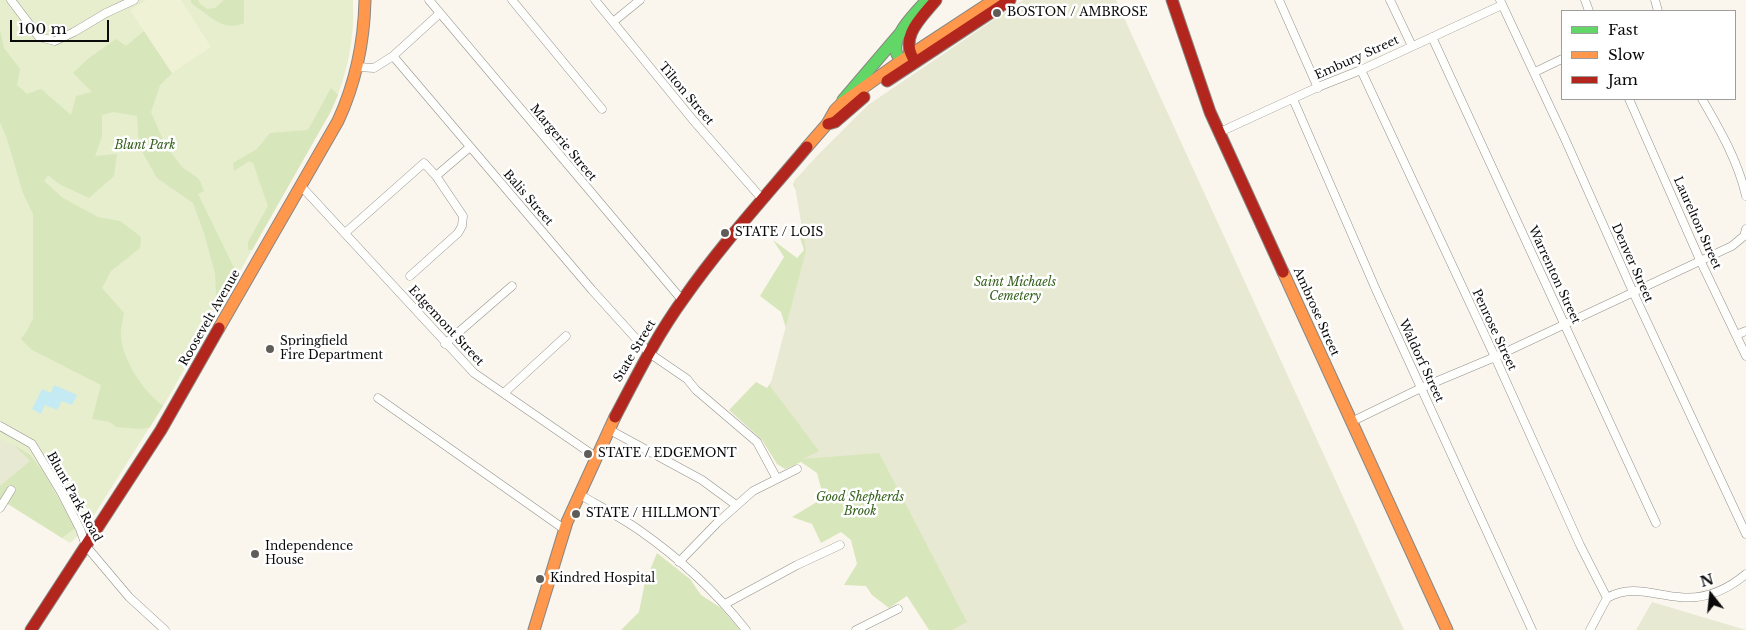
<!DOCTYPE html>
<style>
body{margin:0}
#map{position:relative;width:1746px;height:630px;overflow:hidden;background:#faf6ed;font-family:"Libre Baskerville",serif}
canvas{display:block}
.legend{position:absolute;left:1561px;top:10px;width:175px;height:90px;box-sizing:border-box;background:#fff;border:1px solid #9d9d9d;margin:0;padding:6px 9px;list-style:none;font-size:15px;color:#0a0a0a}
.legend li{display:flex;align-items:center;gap:10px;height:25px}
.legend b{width:25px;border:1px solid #9d9d9d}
.north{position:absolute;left:1686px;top:570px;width:50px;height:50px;-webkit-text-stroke:4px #fff;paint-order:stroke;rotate:344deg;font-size:14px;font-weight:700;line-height:20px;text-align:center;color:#0a0a0a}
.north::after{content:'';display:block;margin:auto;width:18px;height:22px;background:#0a0a0a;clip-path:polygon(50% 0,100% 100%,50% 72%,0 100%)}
.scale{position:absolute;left:10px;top:20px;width:99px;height:22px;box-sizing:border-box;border:2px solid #0a0a0a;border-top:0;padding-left:6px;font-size:15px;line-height:18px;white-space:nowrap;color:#0a0a0a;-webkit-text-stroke:4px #fff;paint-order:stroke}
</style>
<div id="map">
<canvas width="1746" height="630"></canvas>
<ul class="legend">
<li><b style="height:6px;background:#63d668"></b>Fast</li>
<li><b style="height:6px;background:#ff974d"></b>Slow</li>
<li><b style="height:6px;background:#b3261e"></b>Jam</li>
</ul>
<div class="north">N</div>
<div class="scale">100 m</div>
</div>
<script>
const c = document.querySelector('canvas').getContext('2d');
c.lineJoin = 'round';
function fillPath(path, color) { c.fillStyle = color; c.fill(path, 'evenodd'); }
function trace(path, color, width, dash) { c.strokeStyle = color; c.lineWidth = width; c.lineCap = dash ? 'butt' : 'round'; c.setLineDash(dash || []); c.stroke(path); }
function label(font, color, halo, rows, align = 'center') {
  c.font = font + ' "Libre Baskerville",serif'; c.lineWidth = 5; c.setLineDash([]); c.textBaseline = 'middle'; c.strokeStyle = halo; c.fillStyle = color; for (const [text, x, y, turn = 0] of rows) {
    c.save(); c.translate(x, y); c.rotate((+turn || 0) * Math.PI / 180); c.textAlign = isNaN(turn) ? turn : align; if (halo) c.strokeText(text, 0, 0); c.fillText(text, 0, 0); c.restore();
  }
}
const green = new Path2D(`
 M0 0H353C355 39 347 76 331 111L168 398 96 512 79 535 70 543 0 499Z`);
const forest = new Path2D(`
 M191 0H198L200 4 207 9 215 8 224 0H244V23C223 33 208 14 191 3Z
 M0 30 4 48 20 69 17 85 27 94 41 89 71 115 76 96 92 92 73 73 89 58 116 39 126 46 144 31 172 73 160 85 151 112 165 145 182 167 199 179 204 191 198 194 237 274 238 276 217 312 215 273 204 233 193 203 157 178 139 146 137 116 114 112 102 115V136L95 156 117 154 114 176 89 198 59 184 48 175 44 181 63 198 98 217 120 221 141 237 140 248 111 271 102 288 124 313C123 320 120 329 121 336 122 360 144 392 163 406L150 427 142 429 116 427 110 422 92 419 101 385 32 350 21 339 26 332 33 319V214L23 193 7 139 0 122Z
 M331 88 338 95 331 111 252 250H248V242L268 206 253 163 249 161 234 171 233 163 257 149 270 133 308 130Z
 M813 163 986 630H929L907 596 889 608 872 595 866 586 844 585 857 564 851 540 841 532 821 543 812 524 792 517 820 500 821 488 817 473 801 462 785 469 777 464 762 440 729 410 756 382 767 388 782 366 788 335 781 312 760 296 784 257 773 240 797 258 804 250 798 231 808 228 809 220 793 184Z
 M16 446 30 455 44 473 75 528 62 538 0 499V454Z
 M657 553 690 579 701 595 721 608 740 630H621L639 612 645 582Z`);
const cemetery = new Path2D(`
 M1023 0H1116L1404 630H952L967 622 879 453 803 459 819 451 770 386 806 251 794 181 816 157 868 105Z
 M0 440 14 445 30 461 0 486Z
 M1652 602 1746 630H1636Z`);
const pitch = new Path2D(`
 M146 0H181L211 47 172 73 130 10Z`);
const water = new Path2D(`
 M54 385 77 395 72 405 62 401 57 410 45 405 41 414 32 409 42 389 51 393Z`);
const street = new Path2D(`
 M11 0 39 37 55 41 74 32 106 13 134 0
 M429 0 682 300
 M512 0 602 109
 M595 0 693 120 763 200
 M1279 0 1318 88
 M1390 0 1412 46
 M1500 0 1565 139 1633 292 1746 534
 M1585 0 1589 11
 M1655 0 1658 11
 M613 22 640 0
 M1432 37 1656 523
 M393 56 592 290 649 353 687 379 696 390 757 442 777 479
 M358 67 374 68 393 56 439 14
 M1361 70 1495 357 1580 545 1607 598
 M1535 72 1562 59
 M1293 99 1377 292 1532 630
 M1629 99 1700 260 1746 356
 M1702 99C1720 130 1738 161 1746 196
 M1220 132 1318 87 1361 70 1502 5
 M301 186 474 373 596 457
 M345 233 424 163 436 176
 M410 276 458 233 462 226 463 216 436 176 470 147
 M1736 335 1746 331
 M445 344 512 286
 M504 393 566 336
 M378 398 564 529
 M1351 422 1421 388 1495 357 1732 246 1744 236 1746 229
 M0 426 32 444 61 492 80 529 86 546 129 597 165 630
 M608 429 702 480 736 505
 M579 494C599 506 620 517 639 530 679 558 716 592 746 630
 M0 508 11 490
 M679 562 717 523 753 491 797 469
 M1607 598C1631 584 1654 595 1679 597 1704 600 1727 590 1746 574
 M725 604 797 565 840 545
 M856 630 898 609
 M1590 630 1607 598`);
const fast = new Path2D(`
 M909 65C905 62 899 59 897 54 889 38 917 11 927 0
 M843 100 902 31`);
const slow = new Path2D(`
 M807 147 827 124 835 110 842 103 898 63 994 0
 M1283 272 1447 630
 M219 328 338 121C356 82 364 43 365 0
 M534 630 567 522 615 417`);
const jam = new Path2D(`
 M1172 0 1210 112 1283 272
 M915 61C898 38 921 18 936 0
 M887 81 1010 0
 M828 124 835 122 864 97
 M615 417C636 377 657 335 684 298 721 245 765 197 807 147
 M31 630 161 430 219 328`);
const markers = [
 [997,13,5,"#5e5d59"],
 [725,233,5,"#5e5d59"],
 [270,349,5,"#5e5d59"],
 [588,454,5,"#5e5d59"],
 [576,514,5,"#5e5d59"],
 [255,554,5,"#5e5d59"],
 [540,579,5,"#5e5d59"]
];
const poiNames = [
 ["BOSTON / AMBROSE",1007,13],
 ["STATE / LOIS",735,233],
 ["Springfield",280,342],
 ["Fire Department",280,356],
 ["STATE / EDGEMONT",598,454],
 ["STATE / HILLMONT",586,514],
 ["Independence",265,547],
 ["House",265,561],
 ["Kindred Hospital",550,579]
];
const streetNames = [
 ["Embury Street",1357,58,-24],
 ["Tilton Street",686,94,50],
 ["Margerie Street",563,143,50],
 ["Balis Street",528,198,49],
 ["Laurelton Street",1697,223,66],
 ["Denver Street",1632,263,66],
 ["Warrenton Street",1554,275,65],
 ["Ambrose Street",1316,312,66],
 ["Roosevelt Avenue",210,318,-60],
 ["Edgemont Street",446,326,47],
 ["Penrose Street",1494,330,65],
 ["State Street",635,351,-59],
 ["Waldorf Street",1421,361,65],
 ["Blunt Park Road",74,497,61]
];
const parkNames = [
 ["Blunt Park",145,146],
 ["Saint Michaels",1015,283],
 ["Cemetery",1015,297],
 ["Good Shepherds",860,498],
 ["Brook",860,512]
];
fillPath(green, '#e6eecd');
fillPath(forest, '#d8e6bb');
fillPath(cemetery, '#e7e9d2');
fillPath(pitch, '#f0f2d6');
fillPath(water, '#c4eaf3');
trace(street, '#92908c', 9);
trace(fast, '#898783', 13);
trace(slow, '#898783', 13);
trace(jam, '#898783', 13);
trace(street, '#fefefc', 8);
trace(fast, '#63d668', 11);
trace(slow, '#ff974d', 11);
trace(jam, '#b3261e', 11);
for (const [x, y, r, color] of markers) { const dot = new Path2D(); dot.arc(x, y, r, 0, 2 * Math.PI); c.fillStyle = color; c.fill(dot); trace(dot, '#fff', 2); }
label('12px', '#0a0a0a', '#fff', poiNames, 'left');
label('12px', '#0a0a0a', '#fff', streetNames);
label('italic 12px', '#34611c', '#fff', parkNames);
</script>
